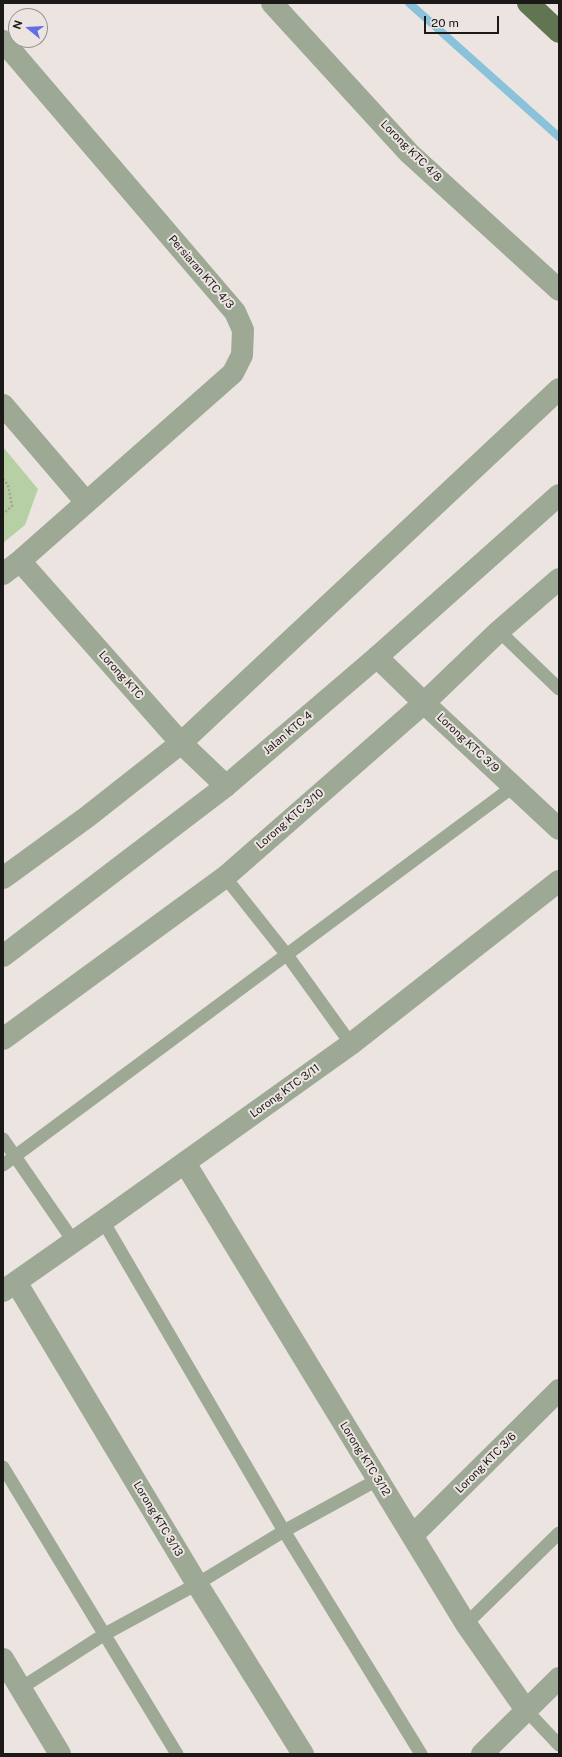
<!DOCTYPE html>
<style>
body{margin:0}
#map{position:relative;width:562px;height:1757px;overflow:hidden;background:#ebe4e0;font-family:"Public Sans",sans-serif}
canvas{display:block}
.frame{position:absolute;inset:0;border:4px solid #1c1a19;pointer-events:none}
.north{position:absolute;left:8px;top:8px;width:40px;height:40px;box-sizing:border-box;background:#ebe4e0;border:1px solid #989390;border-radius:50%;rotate:288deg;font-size:11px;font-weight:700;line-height:16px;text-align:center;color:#1c1a19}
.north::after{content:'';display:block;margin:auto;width:14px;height:18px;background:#626ee7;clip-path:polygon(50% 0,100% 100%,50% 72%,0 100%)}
.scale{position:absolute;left:424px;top:16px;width:75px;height:18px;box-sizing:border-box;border:2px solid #1c1a19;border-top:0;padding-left:5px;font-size:12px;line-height:14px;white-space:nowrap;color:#1c1a19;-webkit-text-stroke:3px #ebe4e0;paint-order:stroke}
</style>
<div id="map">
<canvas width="562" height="1757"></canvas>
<div class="frame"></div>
<div class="north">N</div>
<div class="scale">20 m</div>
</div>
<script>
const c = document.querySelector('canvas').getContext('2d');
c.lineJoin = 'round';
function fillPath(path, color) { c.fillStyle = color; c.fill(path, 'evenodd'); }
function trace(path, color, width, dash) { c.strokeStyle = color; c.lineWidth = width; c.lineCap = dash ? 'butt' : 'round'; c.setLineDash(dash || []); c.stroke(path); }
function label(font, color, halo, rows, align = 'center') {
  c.font = font + ' "Public Sans",sans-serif'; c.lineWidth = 4; c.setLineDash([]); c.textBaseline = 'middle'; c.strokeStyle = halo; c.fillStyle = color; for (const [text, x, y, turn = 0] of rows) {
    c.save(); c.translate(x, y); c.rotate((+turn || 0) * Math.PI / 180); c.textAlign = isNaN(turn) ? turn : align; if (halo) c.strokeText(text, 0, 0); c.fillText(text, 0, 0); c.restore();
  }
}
const green = new Path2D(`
 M3 447 38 489 25 525 3 543Z`);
const stream = new Path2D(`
 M409 3 559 137`);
const path = new Path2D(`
 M3 479 8 485 12 506 3 514`);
const service = new Path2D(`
 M499 631 559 689
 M225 877 287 955 351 1044
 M3 1139 74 1242
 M3 1165 514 786
 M103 1221 284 1531 421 1754
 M3 1467 177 1754
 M466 1624 559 1533
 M21 1688 105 1634 197 1584 284 1531 377 1480
 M526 1710 559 1745`);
const minor = new Path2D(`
 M272 3 409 153 559 290
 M3 41 235 312 243 330 242 355 233 373 20 561 3 574
 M3 405 86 502
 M20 561 181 743 226 786
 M377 657 424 703 559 829
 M3 878 87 817 181 743 559 389
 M3 1039 225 877 424 703 499 631 559 579
 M185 1163 466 1624 526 1710
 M16 1282 197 1584 303 1754
 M3 1291 103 1221 351 1044 559 881
 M413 1535 559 1390
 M3 1659 60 1754
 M482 1754 559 1678`);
const tertiary = new Path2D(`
 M3 956 226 786 377 657 559 495`);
const primary = new Path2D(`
 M528 3 559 32`);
const streetNames = [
 ["Lorong KTC 4/8",411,151,45],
 ["Persiaran KTC 4/3",201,272,49],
 ["Lorong KTC",121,675,48],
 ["Jalan KTC 4",288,733,-40],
 ["Lorong KTC 3/9",468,743,43],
 ["Lorong KTC 3/10",290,819,-41],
 ["Lorong KTC 3/11",285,1091,-36],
 ["Lorong KTC 3/12",365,1459,58],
 ["Lorong KTC 3/6",486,1463,-45],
 ["Lorong KTC 3/13",158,1519,59]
];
fillPath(green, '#b7d0a3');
trace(stream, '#89c2d9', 8);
trace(path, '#a6a19e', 2.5, [2, 2]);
trace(service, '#9da995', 13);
trace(minor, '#9da995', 22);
trace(tertiary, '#9da995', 22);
trace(primary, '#617553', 22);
label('11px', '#1c1a19', '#ebe4e0', streetNames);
</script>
